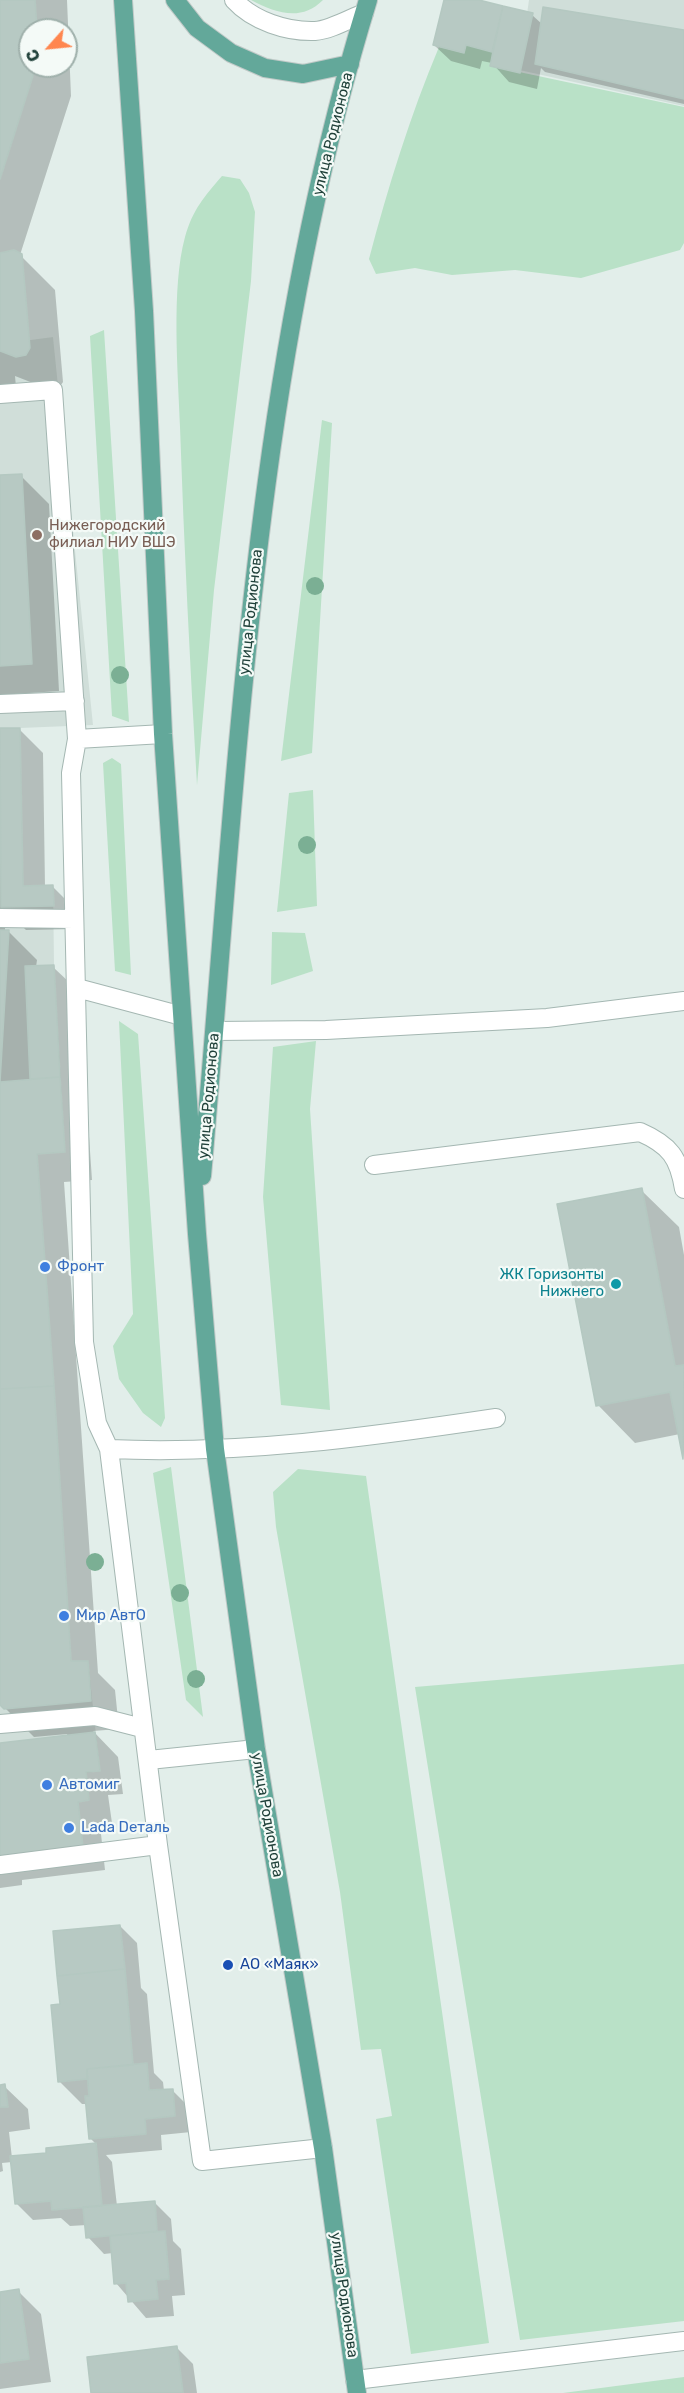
<!DOCTYPE html>
<meta charset="utf-8">
<style>
body{margin:0}
#map{position:relative;width:684px;height:2393px;overflow:hidden;background:#e2eeea;font-family:Rubik,sans-serif}
canvas{display:block}
.north{position:absolute;left:18px;top:18px;width:60px;height:60px;box-sizing:border-box;background:#f4faf7;border:2px solid #9fb0ab;border-radius:50%;rotate:243deg;font-size:16px;font-weight:700;line-height:24px;text-align:center;color:#20413a}
.north::after{content:'';display:block;margin:auto;width:21px;height:27px;background:#ff864f;clip-path:polygon(50% 0,100% 100%,50% 72%,0 100%)}
</style>
<div id="map">
<canvas width="684" height="2393"></canvas>
<div class="north">С</div>
</div>
<script>
const c = document.querySelector('canvas').getContext('2d');
c.lineJoin = 'round';
function fillPath(path, color) { c.fillStyle = color; c.fill(path, 'evenodd'); }
function trace(path, color, width, dash) { c.strokeStyle = color; c.lineWidth = width; c.lineCap = dash ? 'butt' : 'round'; c.setLineDash(dash || []); c.stroke(path); }
function label(font, color, halo, rows, align = 'center') {
  c.font = font + ' Rubik,sans-serif'; c.lineWidth = 4.5; c.setLineDash([]); c.textBaseline = 'middle'; c.strokeStyle = halo; c.fillStyle = color; for (const [text, x, y, turn = 0] of rows) {
    c.save(); c.translate(x, y); c.rotate((+turn || 0) * Math.PI / 180); c.textAlign = isNaN(turn) ? turn : align; if (halo) c.strokeText(text, 0, 0); c.fillText(text, 0, 0); c.restore();
  }
}
const built = new Path2D(`
 M529 0H684V106L519 70Z
 M53 337 93 725 20 728 23 886 53 885 54 965 65 1152 37 1154 71 1661H88L100 1771 86 1773 89 1800 78 1802 0 1857V344Z`);
const green = new Path2D(`
 M251 0H323C301 22 276 13 251 0Z
 M466 45 492 52 491 66 684 107V243L680 250 581 278 515 270 452 275 415 268 376 274 369 259C388 187 410 116 439 47L463 53Z
 M222 176 240 179 249 193 255 212 251 281 214 590 197 785C190 666 184 546 180 427 178 372 171 288 185 237 193 209 204 197 222 176Z
 M104 330 129 722 112 716 90 336Z
 M322 420 332 423 312 753 281 761Z
 M112 758 121 764 131 975 115 971 103 763Z
 M313 790 317 906 277 912 289 793Z
 M272 932 305 933 313 971 271 985Z
 M119 1021 138 1034 165 1418 161 1427 143 1413 119 1379 113 1346 133 1314Z
 M316 1041 310 1109 330 1410 281 1405 263 1197 273 1047Z
 M171 1467 203 1717 186 1700 153 1473Z
 M298 1469 366 1476 489 2343 411 2354 376 2119 392 2116 381 2049 361 2050 340 1892 276 1527 273 1492Z
 M684 1664V2321L520 2340 415 1687Z
 M684 2377V2393H563Z`);
const shadow = new Path2D(`
 M0 0H67L71 96 20 255 55 290 63 382 59 388 51 390 15 376 17 398 0 399ZM30 30H66V66H30Z
 M445 0H473L532 15 542 24 684 32V104L545 72 541 68 537 89 509 82 492 63 482 61 480 69 451 61 434 45Z
 M21 476 49 504 59 691 15 694 16 703 0 704V477Z
 M19 729 43 753 45 887H53L76 910 77 929 26 930 11 915H5V931L9 932 37 960 36 967H53L70 983 87 1107 92 1180 64 1182 98 1673 115 1690 119 1729 93 1731 118 1757 123 1794 108 1795 112 1823 100 1825 105 1870 22 1880V1885L0 1888V1744L68 1737 67 1734 34 1737 0 1703V730Z
 M641 1190 679 1227 684 1255V1458L680 1434 635 1443 598 1405Z
 M120 1926 137 1943 141 1988 147 1994 154 2073 163 2082 164 2091 172 2090 189 2107 191 2132 161 2135 162 2150 106 2155 112 2162 117 2206 154 2202 171 2219 173 2241 181 2249 185 2295 172 2296 174 2316 146 2318 116 2283 113 2253 104 2254 88 2237 87 2225 70 2226 61 2218 33 2220 17 2204 12 2162 2 2163 3 2171 0 2172V2086H4L28 2109 30 2129 9 2132 12 2158 48 2154V2150L97 2145 90 2138 87 2104H82L59 2081 61 2005Z
 M18 2291 41 2314 51 2382 0 2389V2293Z
 M176 2347 193 2364 197 2393H93Z`);
const building = new Path2D(`
 M0 0H35L37 30H30V66H36L0 179Z
 M444 0H479L503 6 492 52 466 45 464 53 433 45Z
 M503 6 533 13 520 73 490 66Z
 M543 7 684 30V99L535 64Z
 M14 250 22 254 30 348 26 355 16 357 0 351V253Z
 M22 474 32 664 0 666V475Z
 M0 728H20L23 886 53 885 54 906 1 907Z
 M0 930H9L0 1082Z
 M54 965 60 1077 30 1079 25 966Z
 M60 1077 65 1152 37 1154 54 1386 0 1389V1082Z
 M642 1188 675 1366 684 1365 683 1459 670 1392 596 1406 557 1204Z
 M54 1386 71 1661H88L91 1701 4 1709 0 1705V1389Z
 M95 1732 100 1771 86 1772 89 1800 78 1802 83 1847 0 1857V1743Z
 M120 1925 125 1969 57 1976 53 1931Z
 M125 1969 133 2065 87 2069V2079L58 2082 51 2005 60 2004 57 1976Z
 M147 2063 149 2090 173 2089 175 2116 145 2119 146 2134 89 2139 85 2096H89L87 2069Z
 M5 2084 8 2107H0V2085Z
 M96 2143 102 2206 52 2210 51 2201 15 2204 10 2156 46 2153V2148Z
 M155 2201 157 2231 86 2238 83 2207Z
 M165 2231 169 2279 156 2280 158 2299 128 2302 126 2283 114 2284 110 2236Z
 M19 2289 29 2359 0 2363V2292Z
 M177 2346 183 2393H91L87 2357Z`);
const service = new Path2D(`
 M234 0C253 21 287 32 315 31 330 30 349 19 364 13
 M0 394 53 390 77 739
 M0 704 75 701
 M163 734 77 739 71 773 84 1342 97 1423 109 1449C238 1455 369 1437 496 1418
 M0 918 74 919
 M77 988 182 1016
 M215 1031 326 1030 547 1018 684 1001
 M374 1165 640 1132C670 1145 679 1158 684 1189
 M109 1449 158 1845 202 2161 323 2148
 M0 1724 95 1716 142 1728
 M149 1760 256 1749
 M0 1865 158 1845`);
const minor = new Path2D(`
 M355 2380 684 2341`);
const primary = new Path2D(`
 M123 0 144 311 163 734 197 1234 215 1449 256 1749 323 2148 357 2393
 M175 0 197 28 231 53 265 68 303 74 350 64
 M202 1176C237 782 251 381 368 0`);
const trees = [
 [315,586],
 [120,675],
 [307,845],
 [95,1562],
 [180,1593],
 [196,1679]
];
const markers = [
 [37,535,6,"#8d6e63"],
 [45,1267,6,"#3f7fe0"],
 [616,1284,6,"#0f9aa8"],
 [64,1616,6,"#3f7fe0"],
 [47,1785,6,"#3f7fe0"],
 [69,1828,6,"#3f7fe0"],
 [228,1965,6,"#1a4fb4"]
];
const streetNames = [
 ["улица Родионова",333,134,-76],
 ["улица Родионова",251,612,-84],
 ["улица Родионова",209,1096,-85],
 ["улица Родионова",267,1815,80],
 ["улица Родионова",344,2295,82]
];
const educationNames = [
 ["Нижегородский",49,526],
 ["филиал НИУ ВШЭ",49,543]
];
const shopNames = [
 ["Фронт",57,1267],
 ["Мир АвтО",76,1616],
 ["Автомиг",59,1785],
 ["Lada Dеталь",81,1828]
];
const cultureNames = [
 ["ЖК Горизонты",604,1275],
 ["Нижнего",604,1292]
];
const transitNames = [
 ["АО «Маяк»",240,1965]
];
fillPath(built, '#d0ded9');
fillPath(green, '#b9e1c7');
fillPath(shadow, '#0003');
fillPath(building, '#b7c9c3');
trace(building, '#b4c8c1', 1.5);
trace(service, '#a4b7b2', 20);
trace(minor, '#a4b7b2', 20);
trace(primary, '#c1cac8', 20);
trace(service, '#fff', 18);
trace(minor, '#fff', 18);
trace(primary, '#63a89a', 18);
c.fillStyle = '#7baf94';
for (const [x, y] of trees) { c.beginPath(); c.arc(x, y, 9, 0, 2 * Math.PI); c.fill(); }
for (const [x, y, r, color] of markers) { const dot = new Path2D(); dot.arc(x, y, r, 0, 2 * Math.PI); c.fillStyle = color; c.fill(dot); trace(dot, '#f4faf7', 2); }
label('15px', '#20413a', '#f4faf7', streetNames);
label('15px', '#785e54', '#f4faf7', educationNames, 'left');
label('15px', '#366cbe', '#f4faf7', shopNames, 'left');
label('15px', '#0d838f', '#f4faf7', cultureNames, 'right');
label('15px', '#164399', '#f4faf7', transitNames, 'left');
</script>
